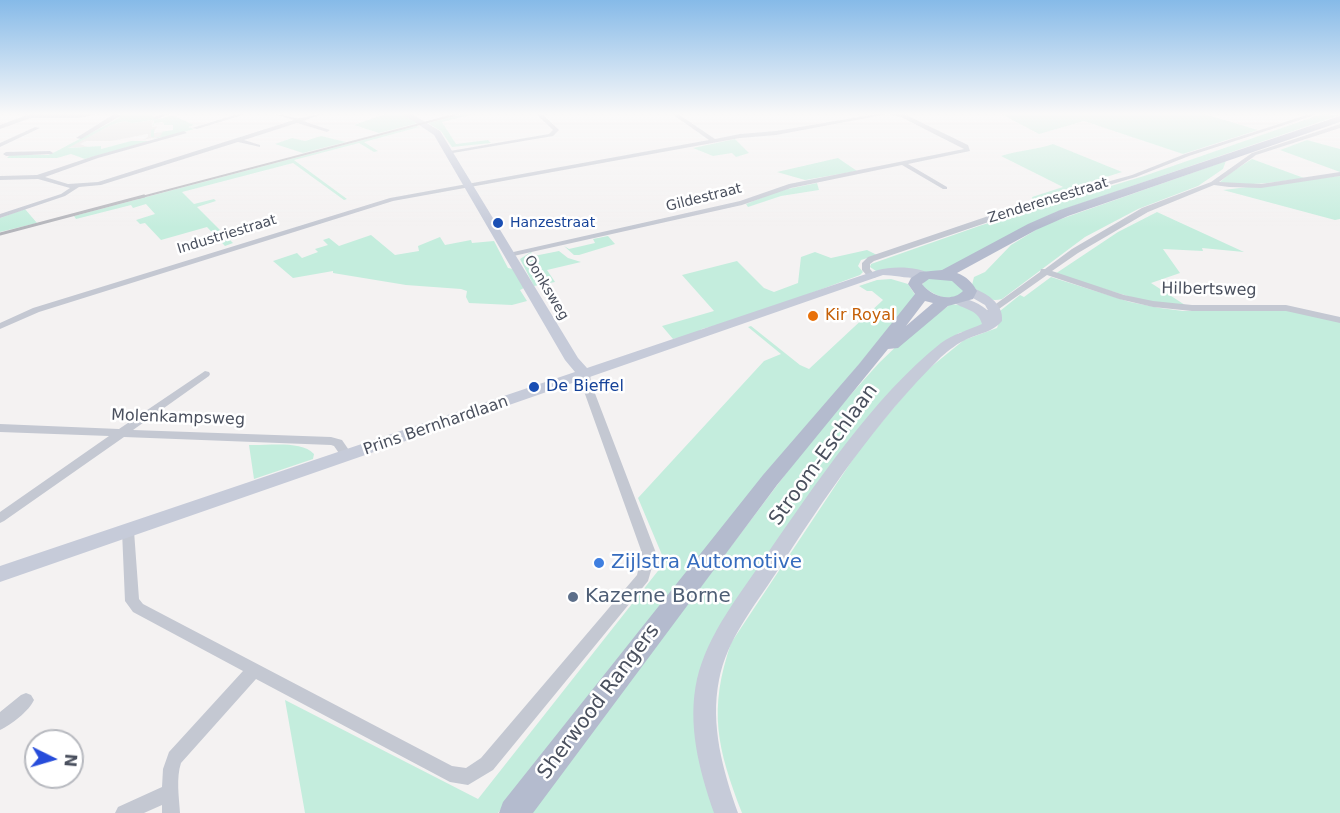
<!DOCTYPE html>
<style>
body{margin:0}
#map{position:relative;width:1340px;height:813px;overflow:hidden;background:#f4f2f2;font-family:"DejaVu Sans",sans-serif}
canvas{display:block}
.north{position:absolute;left:24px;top:729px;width:60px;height:60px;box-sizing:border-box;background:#fff;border:2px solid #b7b9bf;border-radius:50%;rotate:95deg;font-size:16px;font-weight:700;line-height:24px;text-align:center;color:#4a505e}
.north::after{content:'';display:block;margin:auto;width:21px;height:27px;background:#264cda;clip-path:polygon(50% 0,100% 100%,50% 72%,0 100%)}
</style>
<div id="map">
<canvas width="1340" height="813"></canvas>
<div class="north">N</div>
</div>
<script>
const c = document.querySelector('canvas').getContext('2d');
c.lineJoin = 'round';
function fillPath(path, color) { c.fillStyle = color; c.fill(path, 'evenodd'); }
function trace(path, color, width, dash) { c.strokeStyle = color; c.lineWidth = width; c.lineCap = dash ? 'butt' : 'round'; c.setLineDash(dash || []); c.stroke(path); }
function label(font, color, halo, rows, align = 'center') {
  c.font = font + ' "DejaVu Sans",sans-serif'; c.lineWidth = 5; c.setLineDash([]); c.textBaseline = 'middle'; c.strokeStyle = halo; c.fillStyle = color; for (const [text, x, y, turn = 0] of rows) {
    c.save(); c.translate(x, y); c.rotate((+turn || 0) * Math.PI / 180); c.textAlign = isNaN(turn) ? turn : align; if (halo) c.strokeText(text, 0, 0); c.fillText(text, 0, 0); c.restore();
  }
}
const education = new Path2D(`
 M153 120 152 127 157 126 154 133 164 132 165 136 142 140 148 137V134L112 141H86L80 144 88 147 67 148 111 125 124 121 133 123Z`);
const green = new Path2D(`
 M120 114H157L152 116 160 119 172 115 194 125 188 127 194 129 170 136 151 139 165 135 160 136 163 132 154 133V136H157L151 137V130L154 129V133L173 130V125H164L163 122 155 123 152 127 154 122 153 120 132 123 124 121 111 125 68 148 101 146V149L131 141H150L85 159 71 154 57 158H7L11 154 48 155 55 152 119 118Z
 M374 114H403L418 123 379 133 354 125 385 114Z
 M462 114H474L442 122 456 144 488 140 491 143 452 147 441 131 428 123Z
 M1001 114H1204L1258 130 1183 154 1084 121 1039 134Z
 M1322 114 1340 115 1056 212 949 270 925 272 876 271 870 267 871 264 982 225 1144 176Z
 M416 126 419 127 364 142 378 151 374 152 359 143 294 160 347 199 344 200 293 163 182 192 194 204 214 199 216 201 197 207 233 243 225 246 207 227 161 240 145 223 140 224 136 220 155 214 146 204 133 208 131 205 76 219 74 216Z
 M321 136 346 142 303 153 275 144 292 138 305 141Z
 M735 139 749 153 736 157 732 153 713 156 693 148Z
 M1307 140 1340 149V172L1280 150Z
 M1053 144 1122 172 1033 200 1032 197 1063 187 1001 156C1019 150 1036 150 1053 144Z
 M838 158 857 171 805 180 777 172Z
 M1252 159 1304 178C1277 182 1247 187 1219 183L1230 173Z
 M1226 161 1223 169 1198 186 1138 209 1085 237 1002 299C988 303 981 295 972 285L974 277 985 272 1011 245 1044 225Z
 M1340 176V219L1335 220 1223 190Z
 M817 183 819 190 781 196 748 207 746 204 778 191Z
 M25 209 37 223 0 232V218Z
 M1157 212 1244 252 1202 248 1203 251 1163 249 1180 273 1151 283 1185 305 1144 301 1055 274 1118 232Z
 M371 235 395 255 419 251 418 246 440 237 445 245 471 240 472 243 494 241 508 268 513 269 524 288 520 290 527 301 512 305 469 303 466 297 467 291 461 289 406 285 333 273V271L293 278 273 261 297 253 302 258 318 252 315 249 328 245 323 240 329 238 339 246Z
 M608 236 615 244 579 255H574L564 246 569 249 595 243 593 239Z
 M867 250 877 255 861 260 858 266 863 272 860 275 741 319 702 329 693 335 673 339 662 326 714 311 682 275 737 261 764 288 774 292 798 283 801 257 815 252 831 258Z
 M559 251 568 258 581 262 547 270 555 282 534 286 520 259 531 252 534 256Z
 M1051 277 1130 302 1160 308 1183 311 1285 310 1340 322V813H742C717 748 708 711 731 643L861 447 921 375 964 340 997 328 1001 318 1000 311 1020 295 1024 297Z
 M891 279 908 284 916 296 693 565 498 813H305L285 700 478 799 665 562 638 498 764 361 781 354 748 327 751 326 800 365 809 369 883 300 872 291H867L859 286 877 280Z
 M926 279H951L965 291C951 304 934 296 922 285Z
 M951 304 973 307 985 323 976 329 959 333 930 353 707 655 721 813H530L818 431 879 363 906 337Z
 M249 445C267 446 301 440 314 454L313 459 254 479Z`);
const street = new Path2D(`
 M30 114H97L79 118H31L0 129V125Z
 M114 114 122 115 81 139 76 138Z
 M162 114H171L156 119 153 117Z
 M238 114H246L197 129 192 128Z
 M274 114C283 114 292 119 301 118 308 117 314 114 322 114L303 121 330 130 327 132 297 123 244 140 260 145V147L238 142 101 185 79 187 65 196 0 218V214L61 194 70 188 38 179 0 180V176L37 175 94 156 184 131 187 133 98 158 45 177 68 184 98 182 294 120Z
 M536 114H542L558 129 559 130 553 136 447 154 444 152 549 134 553 130Z
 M672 114H678L715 139 740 134 776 131 877 114H888L776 135 740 138 393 201 39 312 0 329V323L33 308 390 198 709 140Z
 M888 114H904L968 145 970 151 908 164 947 187V189H943L902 165 791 188 742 205 509 257 505 255 509 253 740 201 789 184 964 149 901 117Z
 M1310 114H1318L1189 156 1136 177 1015 213 874 261 870 264V269L876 276 875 278H869L862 270V263L868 257 1009 209 1132 175 1185 154Z
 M1340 124V128L1256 155 1219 182 1261 184 1340 172V176L1261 188 1229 187 1214 185 1148 212 1078 253 1052 271 1124 295 1153 301 1192 305H1286L1340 317V323L1286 311H1192L1153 307 1119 299 1047 275 989 316H983L982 314 1040 272 1041 269H1045L1072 249 1142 208 1211 182 1252 153Z
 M35 127 40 128 0 147V143Z
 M50 151 53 153 52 154 6 156 3 154 6 152Z
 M205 371 209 372 210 374 209 376 133 430 331 437 342 440 353 456 351 459H343L334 446 331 445 124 437 4 521 0 523V512L109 436 0 432V424L119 429Z
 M585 371 590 374 591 383 656 553 648 581 493 770 468 785 450 782 256 679 181 763C176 778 179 797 180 813H162V805L144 813H115L118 807 162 787 163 769 169 752 243 671 133 612 125 601 122 531 124 528 128 526 132 528 134 531 139 599 143 604 452 766 466 768 481 758 637 575 642 553 581 383 580 374Z
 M26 693 31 695 34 700C29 711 11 725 0 730V712L21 695Z`);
const secondary = new Path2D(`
 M403 114H412L440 131 578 358 587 368 878 270C892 266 920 266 931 275 921 282 897 275 883 275L0 582V566L575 372 565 360 434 135Z
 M970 287C985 292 1004 303 1002 321 993 332 980 333 967 339 958 343 949 350 941 357 876 421 825 497 776 573 754 607 727 639 719 680 710 725 723 771 738 813H714C699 770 687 724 697 679 708 633 739 596 765 557 815 485 873 397 941 343 954 334 968 330 982 324 978 308 962 310 952 301L954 298C966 297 981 303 989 312L985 305 966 294V288Z`);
const primary = new Path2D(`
 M1340 116V122L1068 216 1036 230 957 273C967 277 972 282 977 291L973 299 948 306 898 348 888 349 777 485 533 813H499L503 802 763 475 859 364 915 294 908 284 911 278 920 272 942 270 1028 224 1060 210ZM929 279 952 281 963 291C951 303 931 296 922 284ZM925 301 933 303 906 326Z`);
const railFar1 = new Path2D(`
 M138 198 458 114`);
const rail = new Path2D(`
 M0 234 144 196`);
const markers = [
 [498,223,6,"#1a4fb4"],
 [813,316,6,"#e8710a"],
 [534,387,6,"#1a4fb4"],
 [599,563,6,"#3f7fe0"],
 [573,597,6,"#5c6f8a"]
];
const farStreetnames = [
 ["Gildestraat",704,198,-14],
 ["Zenderensestraat",1048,201,-17],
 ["Industriestraat",227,235,-17],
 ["Oonksweg",546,288,59]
];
const farTransitnames = [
 ["Hanzestraat",510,223]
];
const streetNames = [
 ["Hilbertsweg",1209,290,1],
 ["Molenkampsweg",178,418,2],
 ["Prins Bernhardlaan",436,426,-19]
];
const foodNames = [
 ["Kir Royal",825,316]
];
const transitNames = [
 ["De Bieffel",546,387]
];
const nearStreetnames = [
 ["Stroom-Eschlaan",824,455,-54],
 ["Sherwood Rangers",599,702,-53]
];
const nearShopnames = [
 ["Zijlstra Automotive",611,563]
];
const nearServicenames = [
 ["Kazerne Borne",585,597]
];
fillPath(education, '#e5e4e3');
fillPath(green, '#c4eddd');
fillPath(street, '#c4c8d2');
fillPath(secondary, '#c6cbd9');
fillPath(primary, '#b4bbce');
trace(railFar1, '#b4b5bb', 2);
trace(rail, '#b4b5bb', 3);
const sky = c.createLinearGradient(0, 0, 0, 228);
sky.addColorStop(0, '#86bae8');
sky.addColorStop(0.5, '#faf9f9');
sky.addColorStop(1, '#faf9f900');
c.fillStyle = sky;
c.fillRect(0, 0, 1340, 228);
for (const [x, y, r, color] of markers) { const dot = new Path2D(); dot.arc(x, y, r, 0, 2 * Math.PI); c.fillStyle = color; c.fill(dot); trace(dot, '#fff', 2); }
label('14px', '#4a505e', '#fff', farStreetnames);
label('14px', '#164399', '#fff', farTransitnames, 'left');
label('16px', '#4a505e', '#fff', streetNames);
label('16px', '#c56008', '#fff', foodNames, 'left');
label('16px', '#164399', '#fff', transitNames, 'left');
label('20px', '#4a505e', '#fff', nearStreetnames);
label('20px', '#366cbe', '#fff', nearShopnames, 'left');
label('20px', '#4e5e75', '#fff', nearServicenames, 'left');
</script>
